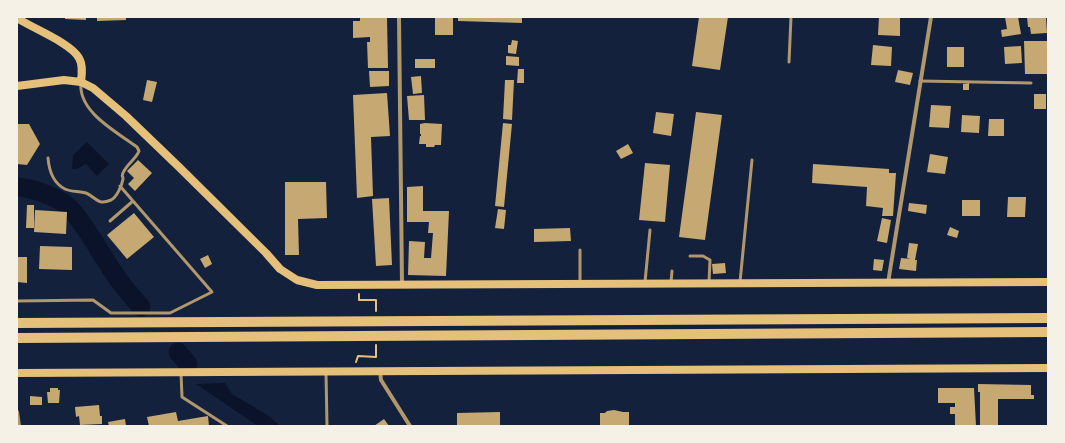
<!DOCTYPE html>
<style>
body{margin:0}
#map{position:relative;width:1065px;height:443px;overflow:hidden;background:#14213d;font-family:Overpass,sans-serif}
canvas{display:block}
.frame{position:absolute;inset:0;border:18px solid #f6f1e7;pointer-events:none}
</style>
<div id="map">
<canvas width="1065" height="443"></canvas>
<div class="frame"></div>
</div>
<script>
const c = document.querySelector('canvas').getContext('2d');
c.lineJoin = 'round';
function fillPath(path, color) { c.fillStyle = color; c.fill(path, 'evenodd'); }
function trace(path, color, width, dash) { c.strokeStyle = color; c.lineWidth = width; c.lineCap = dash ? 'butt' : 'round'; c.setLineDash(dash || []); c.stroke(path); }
const water = new Path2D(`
 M87 142 109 164 97 176 86 164 77 169H72L73 155Z
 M225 383 232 394 269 416 280 426H258L196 384Z`);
const river = new Path2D(`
 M17 187C32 188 51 195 64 203 80 214 103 258 116 276 123 287 133 297 141 307
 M178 352 188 364`);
const building = new Path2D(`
 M65 17H86V20L65 19Z
 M97 17H126V20L97 21Z
 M360 17H387L388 68H368L367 42H370V37L353 38V21H360Z
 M435 17H453V35H435Z
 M458 17H522V23L458 21Z
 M699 17H728L720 70 692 66Z
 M879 17H900V36L878 35Z
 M1005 17H1018L1021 34 1002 37 1001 30 1007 29Z
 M1027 17H1046L1047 33 1031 34 1030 27H1028Z
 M512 40 518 41 516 54 508 53V45H511Z
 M1024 41H1047V74H1025Z
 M873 45 892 47 891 66 871 65Z
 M1021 46 1022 63 1005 64 1004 47Z
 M947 47H964V67H947Z
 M506 56 519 57V66L506 65Z
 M415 59H435V68H415Z
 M518 69H524V83H517Z
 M898 70 913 73 910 85 895 82Z
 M369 71H389V86L370 87Z
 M421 76 422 93 413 94 411 77Z
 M147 80 157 82 152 102 143 100Z
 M505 80H514L512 120 503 119Z
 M969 83V90H963V84Z
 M387 93 390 136 371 137 373 196 357 198 353 95Z
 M1034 94H1046V109H1034Z
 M424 95 425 120H409L407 96Z
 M931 105 951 106 949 128 929 127Z
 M656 112 674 114 671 136 653 133Z
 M696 112 722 115 705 240 679 237Z
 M962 115 980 116 979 133 961 132Z
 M989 119H1004V136H988Z
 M425 123 442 124 441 145H435L434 147H426V144H419L420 136H421V134H420V124Z
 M503 123 512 124 504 207 495 206Z
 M17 124H29L40 144 27 165 17 164Z
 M628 144 633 153 621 159 616 151Z
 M930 154 948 157 945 174 927 172Z
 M138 160 152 173 135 191 128 184 134 178 127 171Z
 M645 163 670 165 665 222 639 220Z
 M813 164 889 169V173H896L893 216H882L883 208 866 206 867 187 812 183Z
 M285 182H326L327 218 298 219 299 255H285Z
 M423 186V211H449L446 276 408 275 409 241 425 242 424 258H431L433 233H428L429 222H407V187Z
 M1008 197H1026L1025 217H1007Z
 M389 198 392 265 376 266 372 199Z
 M962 200H980V216H962Z
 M909 203 927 205 926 214 908 211Z
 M27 205H34V228H26Z
 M498 209 506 210 504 229 495 228Z
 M35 210 67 212 66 234 34 232Z
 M134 213 154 237 127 259 107 235Z
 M882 218 891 220 887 243 877 241Z
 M950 227 959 231 957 238 947 235Z
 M570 228 571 241 534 242V229Z
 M909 243 918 244 915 260H917L916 271 899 269 901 258 911 259 907 258Z
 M40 246 72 247V270L39 269Z
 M208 255 212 264 205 268 200 259Z
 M17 257H27V283L17 282Z
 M874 259 884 260 882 271 873 270Z
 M725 263 726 273 713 274 712 264Z
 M978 384 1031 385V395H1034V399H998V426H980V392H978Z
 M50 388H58V390H60L59 403H48L47 392H50Z
 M938 388H974L976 426H955V414H950V407H955V403H938Z
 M30 396 42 397V405H30Z
 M99 405 100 416H102V424L80 425 79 416 76 417 75 407Z
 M614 410 623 412H629V426H600V413H605L607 411Z
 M176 412 178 421 208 416 209 426H149L147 417Z
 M500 412V426H457V413Z
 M125 419 126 426H109L108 422Z
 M384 419 389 426H374Z`);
const path = new Path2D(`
 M359 294V300H376V311
 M356 362 358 356 376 357V345`);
const service = new Path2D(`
 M789 62 791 17
 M920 81 1031 83
 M48 158C49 170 53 183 65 189 71 192 79 191 86 193 96 197 97 206 111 200 117 197 122 185 123 179 123 174 121 178 123 173 126 165 136 159 139 151L137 147C117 132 78 112 81 83
 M120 186 133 201
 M580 250V282
 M690 256H703L710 260 709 282
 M645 282 650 230
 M671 282 672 271
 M740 282 752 160
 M17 301 93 300 111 313H170L212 292 133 201 110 221
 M181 373 182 397 227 426
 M326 373 327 426`);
const minor = new Path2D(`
 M399 17 402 285
 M888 283 931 17
 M380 371 381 380 410 426
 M17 412 19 426`);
const secondary = new Path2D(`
 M17 18C32 28 71 43 79 58 83 65 82 74 81 82
 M17 86 64 80 81 82 93 88 126 116 179 167 266 253 280 269 297 280 317 285 1048 282
 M17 373 1048 368`);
const motorway = new Path2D(`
 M17 323 1048 318
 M17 338 1048 332`);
fillPath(water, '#0b132b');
trace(river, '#0b132b', 19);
fillPath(building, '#c6a872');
trace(path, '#e5c07b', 2);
trace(service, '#b1986c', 3);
trace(minor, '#b1986c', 4);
trace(secondary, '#e5c07b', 8);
trace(motorway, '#e5c07b', 10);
</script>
